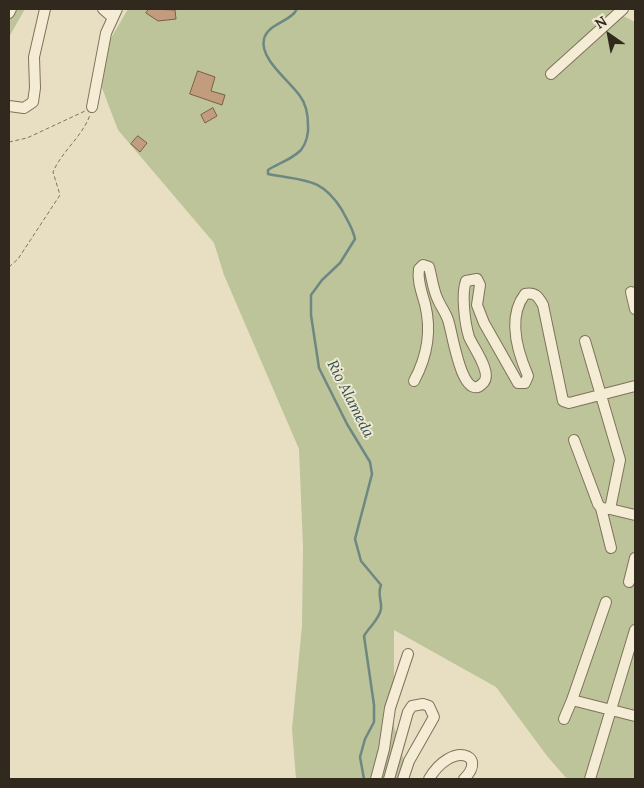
<!DOCTYPE html>
<style>
body{margin:0}
#map{position:relative;width:644px;height:788px;overflow:hidden;background:#e8dfc3;font-family:Lora,serif}
canvas{display:block}
.frame{position:absolute;inset:0;border:10px solid #32291e;pointer-events:none}
.north{position:absolute;left:584px;top:10px;width:50px;height:50px;-webkit-text-stroke:4px #f0e9d2;paint-order:stroke;rotate:327deg;font-size:14px;font-weight:700;line-height:20px;text-align:center;color:#32291e}
.north::after{content:'';display:block;margin:auto;width:18px;height:22px;background:#32291e;clip-path:polygon(50% 0,100% 100%,50% 72%,0 100%)}
</style>
<div id="map">
<canvas width="644" height="788"></canvas>
<div class="frame"></div>
<div class="north">N</div>
</div>
<script>
const c = document.querySelector('canvas').getContext('2d');
c.lineJoin = 'round';
function fillPath(path, color) { c.fillStyle = color; c.fill(path, 'evenodd'); }
function trace(path, color, width, dash) { c.strokeStyle = color; c.lineWidth = width; c.lineCap = dash ? 'butt' : 'round'; c.setLineDash(dash || []); c.stroke(path); }
function label(font, color, halo, rows, align = 'center') {
  c.font = font + ' Lora,serif'; c.lineWidth = 4; c.setLineDash([]); c.textBaseline = 'middle'; c.strokeStyle = halo; c.fillStyle = color; for (const [text, x, y, turn = 0] of rows) {
    c.save(); c.translate(x, y); c.rotate((+turn || 0) * Math.PI / 180); c.textAlign = isNaN(turn) ? turn : align; if (halo) c.strokeText(text, 0, 0); c.fillText(text, 0, 0); c.restore();
  }
}
const green = new Path2D(`
 M9 9H25L9 37Z
 M128 9H610L635 22V779H567L547 756 496 687 394 630V726L409 779H296L292 729 302 626 303 547 299 449 224 275 214 243 118 130 102 88 104 50Z`);
const stream = new Path2D(`
 M297 9C291 22 268 23 264 39 259 59 290 81 300 96 306 104 308 115 308 125 309 133 306 144 301 150 291 160 279 163 268 170V174C302 181 321 176 342 210 347 220 353 228 355 239L340 263 322 280 311 295V315L319 368 347 424 370 462 372 474 355 539 361 561 381 585C377 595 382 600 381 609 379 620 369 627 364 636L374 705V722L365 739 360 757 364 779`);
const building = new Path2D(`
 M149 9 175 10 176 19 158 21 146 13Z
 M198 71 215 77 211 91 225 95 222 105 190 94Z
 M213 108 217 116 205 123 201 115Z
 M138 136 147 143 140 152 131 144Z`);
const path = new Path2D(`
 M9 142 27 138 85 111
 M9 267 18 259 60 195 53 172C62 151 82 137 90 115`);
const street = new Path2D(`
 M103 9 112 17
 M9 13 11 9
 M551 74 623 9
 M9 106 24 108 33 102 35 88 34 57 45 9
 M92 107 106 33 117 9
 M631 292 635 309
 M585 341 620 460 610 509 635 515
 M414 381C427 357 432 332 425 304 422 293 417 281 419 269L423 265 429 267C432 278 433 290 438 300 441 307 446 313 448 320 452 329 462 408 484 382 492 372 473 347 469 337 465 324 461 294 466 281L477 279 480 285 477 305 484 323 518 383H525L528 376C518 353 507 317 525 294 535 292 538 296 543 305L563 401 569 403 635 386
 M574 440 598 504 601 508 610 509
 M601 508 611 548
 M629 582 635 558
 M572 700 606 602
 M564 719 572 700 635 716
 M376 779 384 749 390 708 408 654
 M389 779 408 712 412 706 423 704 429 706 434 717 409 761 403 779
 M429 779C451 741 489 754 464 779
 M590 779 635 630`);
const waterNames = [
 ["Rio Alameda",350,399,63]
];
fillPath(green, '#bdc499');
trace(stream, '#6d8883', 2.5);
fillPath(building, '#c19d7e');
trace(building, '#7c5d45', 1);
trace(street, '#80715c', 12);
trace(path, '#80715c', 1, [4, 2.5]);
trace(street, '#f4ecd5', 10);
label('italic 15px', '#30504f', '#f0e9d2', waterNames);
</script>
